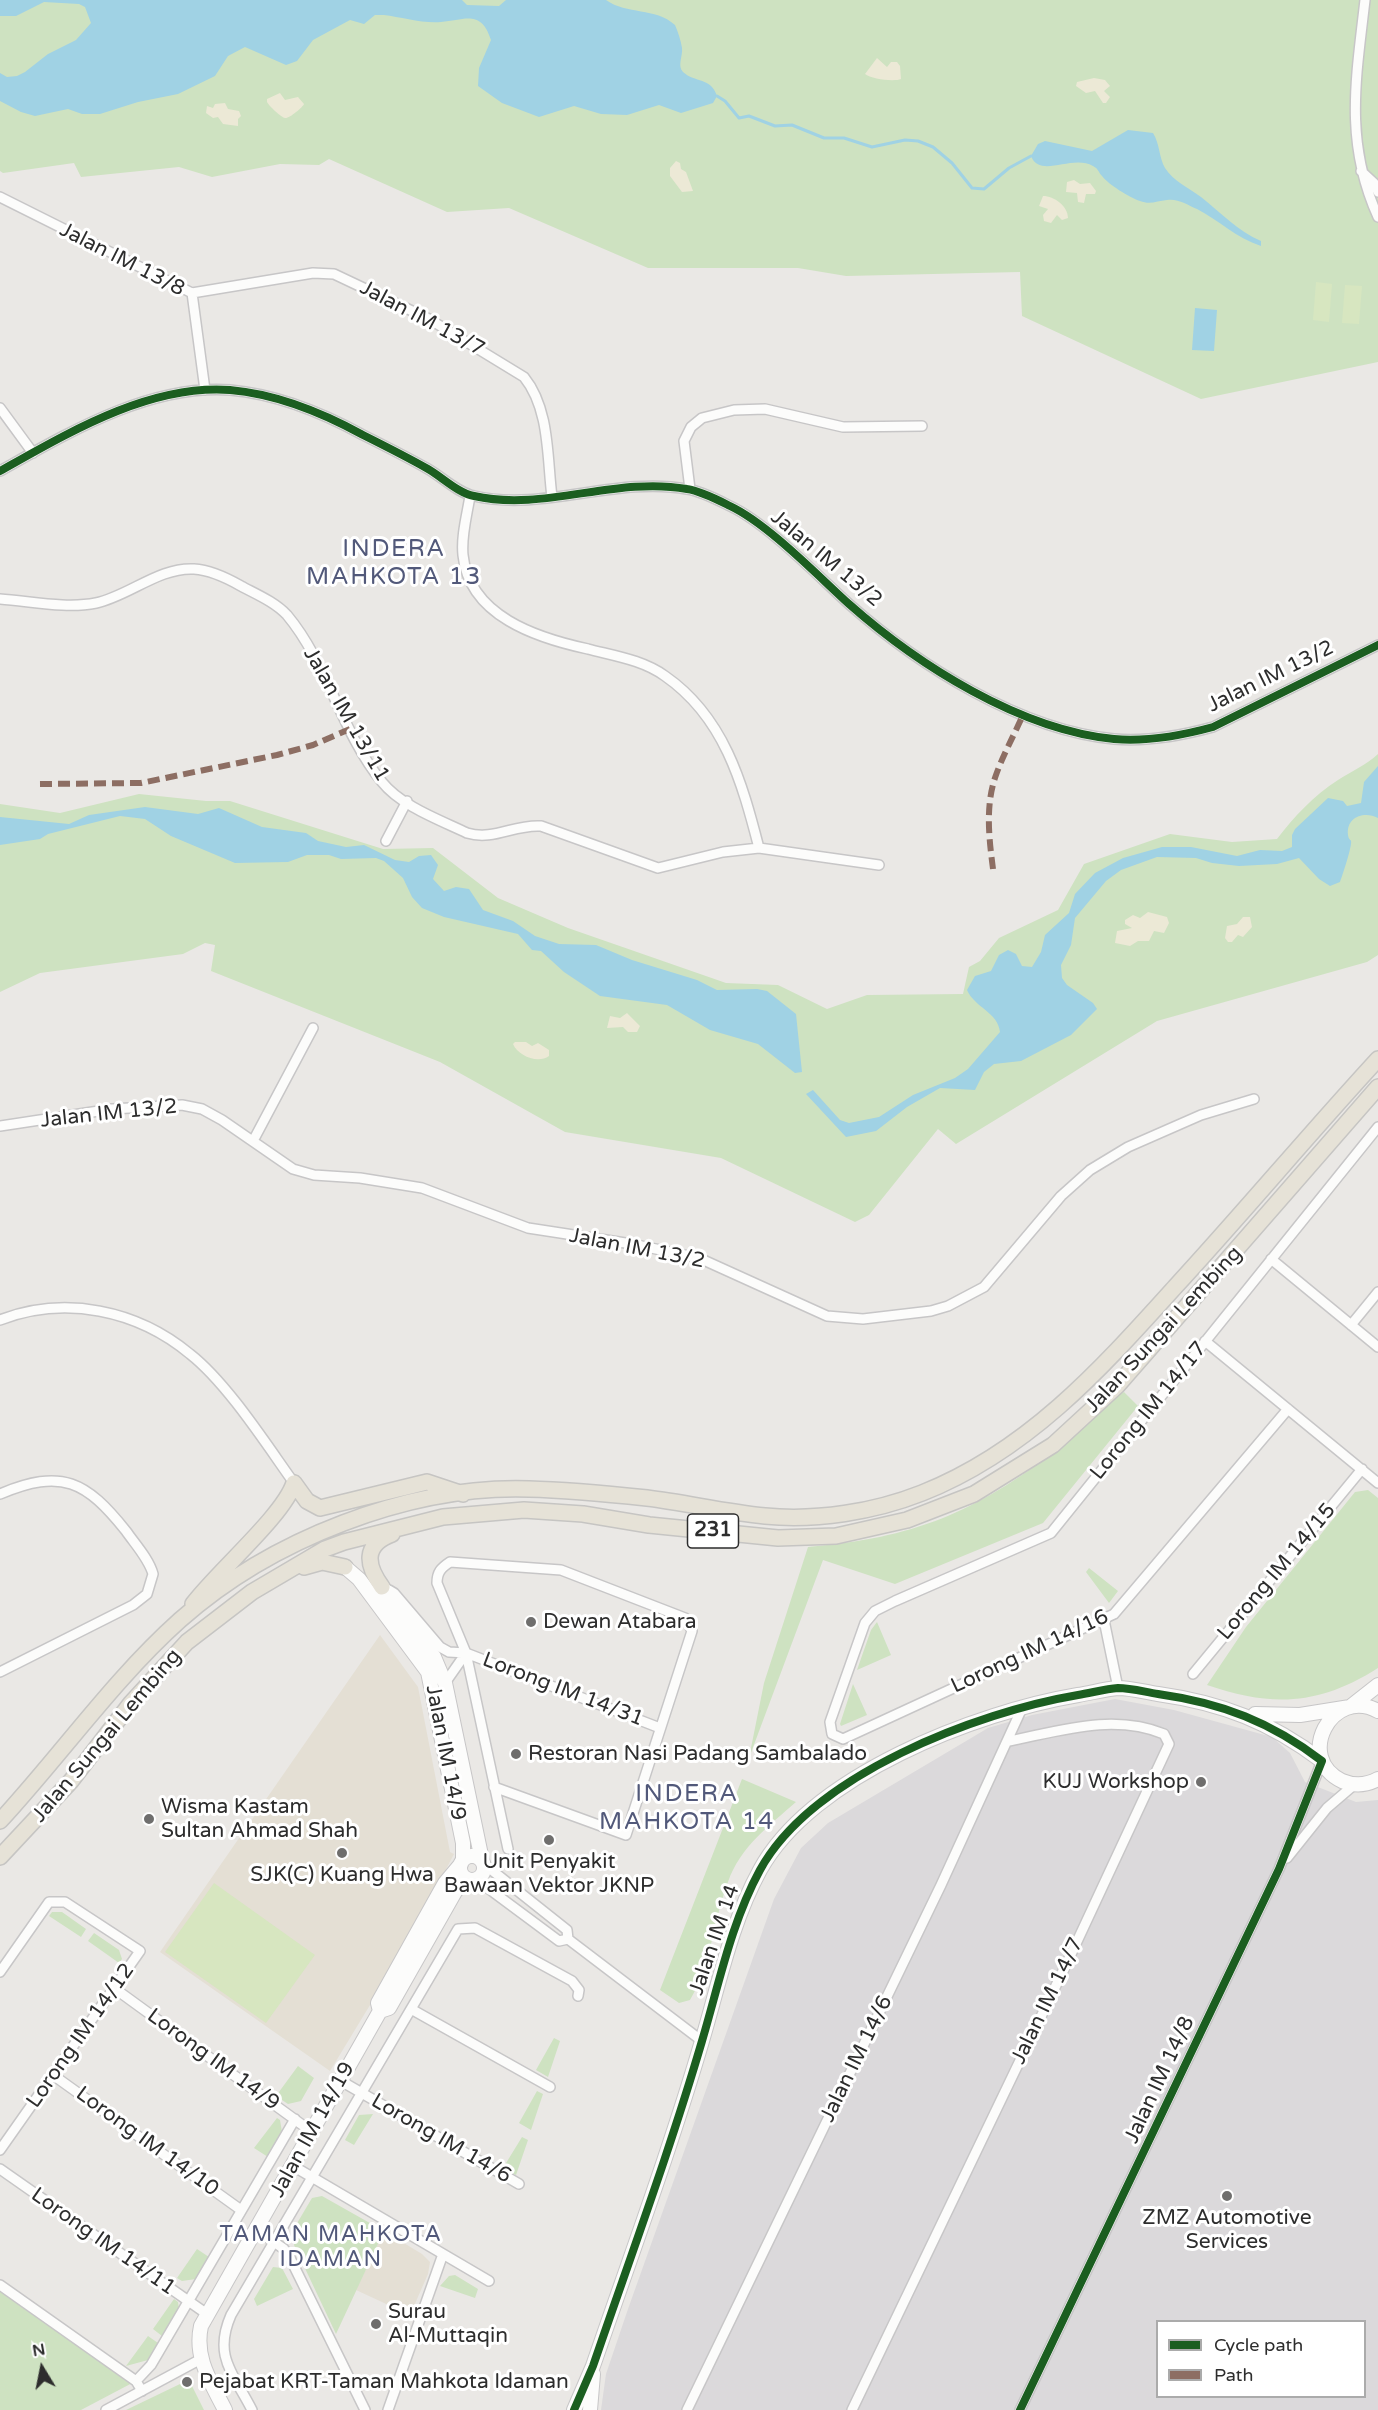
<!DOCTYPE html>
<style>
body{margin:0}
#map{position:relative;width:1378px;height:2410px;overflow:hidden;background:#eae8e5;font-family:"Varela Round",sans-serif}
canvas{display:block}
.legend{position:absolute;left:1156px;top:2320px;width:210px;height:78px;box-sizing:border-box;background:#fff;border:2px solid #ababab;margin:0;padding:8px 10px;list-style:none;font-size:18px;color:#2d2d2d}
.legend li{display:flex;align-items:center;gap:12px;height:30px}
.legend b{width:30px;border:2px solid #ababab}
.north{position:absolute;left:12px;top:2338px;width:60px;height:60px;-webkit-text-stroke:4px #fff;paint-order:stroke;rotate:350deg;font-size:16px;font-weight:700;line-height:24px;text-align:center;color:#2d2d2d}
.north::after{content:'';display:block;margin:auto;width:21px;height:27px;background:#2d2d2d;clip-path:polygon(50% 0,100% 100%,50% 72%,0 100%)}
</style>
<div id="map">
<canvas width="1378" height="2410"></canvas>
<ul class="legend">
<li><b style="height:8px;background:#1b5e20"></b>Cycle path</li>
<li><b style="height:8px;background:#8d6e63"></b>Path</li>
</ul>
<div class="north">N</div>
</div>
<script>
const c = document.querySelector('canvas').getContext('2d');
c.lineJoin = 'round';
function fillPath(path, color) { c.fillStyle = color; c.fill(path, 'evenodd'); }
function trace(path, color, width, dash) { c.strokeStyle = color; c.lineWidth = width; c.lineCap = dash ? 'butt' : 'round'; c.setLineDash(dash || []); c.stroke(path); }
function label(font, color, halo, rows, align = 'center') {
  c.font = font + ' "Varela Round",sans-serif'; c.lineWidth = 6; c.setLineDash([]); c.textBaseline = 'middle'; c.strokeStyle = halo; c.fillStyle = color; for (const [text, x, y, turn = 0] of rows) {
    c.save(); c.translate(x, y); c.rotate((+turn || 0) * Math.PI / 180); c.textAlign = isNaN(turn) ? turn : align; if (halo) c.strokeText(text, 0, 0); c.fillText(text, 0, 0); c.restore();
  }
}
const industrial = new Path2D(`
 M1115 1699 1174 1710 1272 1737 1290 1753 1305 1782 1356 1802 1378 1800V2410H601L606 2374 628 2309 774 1899 801 1848 828 1823 988 1728 1032 1715ZM1158 2322H1364V2396H1158Z`);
const education = new Path2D(`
 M380 1635 418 1687 450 1852 454 1854 407 1944 330 2071 160 1952Z
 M384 2231 422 2254 430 2262 428 2274 410 2315 356 2290Z`);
const green = new Path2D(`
 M0 0H1378V362L1201 399 1022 316 1020 272 846 276 798 268H648L509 208 447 212 329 159 319 165 280 164 212 177 179 167 81 177 74 163 3 173 0 171Z
 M1378 754V955L1367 962 1157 1021 956 1144 938 1129 869 1215 855 1222 721 1158 565 1132 440 1062 211 971 215 945 205 943 183 954 40 973 0 992V804L60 813 139 794 206 801H230L383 849 433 848 498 898 568 928 726 983 778 985 827 1009 867 995 963 994 969 967 980 961 999 938 1058 910 1084 864 1170 834 1232 842 1277 839C1294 817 1314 795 1338 780 1352 771 1366 765 1378 754Z
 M1124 1392 1138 1406 1043 1523 895 1584 823 1560 749 1758 764 1683 808 1547C914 1538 974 1513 1058 1449 1078 1434 1104 1401 1124 1392Z
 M1368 1490 1378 1498V1668C1318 1706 1272 1707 1207 1685L1246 1627 1355 1492Z
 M1089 1568 1118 1591 1109 1603 1086 1572Z
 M877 1622 891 1655 857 1670 871 1630Z
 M853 1684 867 1715 841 1726 840 1724Z
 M742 1779 796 1802C770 1825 740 1847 728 1882 713 1921 712 1963 690 2000L679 2003 660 1990Z
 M52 1912H62L86 1929 81 1937 49 1916Z
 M94 1933 119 1950 122 1959 119 1963 88 1941Z
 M554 2038 560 2041 548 2077 536 2070Z
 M298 2066 314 2078 301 2101 288 2104 276 2096Z
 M537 2091 543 2094 531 2130 519 2123Z
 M373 2114 354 2145 345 2140 359 2115Z
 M277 2118 280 2120 282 2132 268 2157 254 2148Z
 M522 2137 528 2140 516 2175 503 2168Z
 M322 2196 384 2231 336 2334 294 2245 296 2225 312 2198Z
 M197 2249 209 2257 196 2279 182 2281 177 2278Z
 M273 2267 282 2268 293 2289 257 2306 254 2299Z
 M455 2275 478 2289 475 2298 440 2286 449 2276Z
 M0 2285 136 2381 81 2410H0Z
 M174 2299 178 2302 179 2309 162 2336 153 2329Z
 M148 2336 158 2343 148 2360 126 2366Z
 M180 2384 192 2386 204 2410H126Z`);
const sand = new Path2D(`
 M877 58 887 67 891 62H897L900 66 901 79C894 82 871 79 865 74Z
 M1094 78 1105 80 1110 86 1104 91 1110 97 1106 103H1103L1095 91 1086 93 1076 86 1077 82Z
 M280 93 285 100 298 97 304 104C303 107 289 119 285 118 282 118 269 106 267 102V99Z
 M225 103 228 109 239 111 241 116 238 119V126L223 124 218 117 213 118 206 113 207 106 213 108 215 104Z
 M676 161 680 163 681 169 686 172 693 191 682 192 670 176V168Z
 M1074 180 1080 184 1090 183 1096 191 1095 194H1086L1084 203 1078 202 1077 193 1066 192 1067 182Z
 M1043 196C1054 196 1068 206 1068 218L1062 220 1057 215 1051 223 1044 221 1043 215 1048 209 1039 206Z
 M1148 912 1167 917 1169 923 1164 933 1154 931 1149 941H1138L1130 946 1115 943 1117 931 1132 928 1125 924V920L1133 915 1140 918Z
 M1243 917H1250L1252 927 1243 937 1238 935 1232 942H1228L1225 938 1227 926 1237 924Z
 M627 1013 640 1026 637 1032H628L623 1027 607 1028 610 1016 620 1018Z
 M515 1042H526L532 1046 538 1043 549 1050V1056C538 1064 518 1056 513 1044Z`);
const pitch = new Path2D(`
 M1316 282 1332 284 1329 322 1313 320Z
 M1345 285 1362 286 1359 324 1342 323Z
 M214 1883 315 1955 266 2023 165 1952Z`);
const water = new Path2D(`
 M0 0H462L467 5 499 6 506 0H606C627 15 655 7 675 25 678 32 681 41 682 48 683 56 677 66 683 72 695 83 711 77 717 96L713 103 681 113 659 105 627 115 601 114 574 106 539 117 502 103 478 86 479 68 491 40C481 9 465 20 441 22 424 24 401 17 384 15H375L364 24 350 20 313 40 297 61 286 65 245 47 228 56 215 76 178 94 138 102 100 114H82L68 109 35 116 21 112 0 101V73L7 77 17 76 25 72 48 54 76 40 91 23 85 7 79 4 44 2 16 16H0Z
 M1128 130 1153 133C1160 144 1159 158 1165 168 1173 181 1189 188 1201 197 1221 213 1238 231 1261 241V246C1236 238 1220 221 1197 209 1188 205 1177 198 1167 200 1157 201 1150 205 1140 201 1129 197 1109 185 1102 176 1098 172 1099 169 1093 166 1072 154 1040 179 1031 156L1038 144 1045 141 1092 151Z
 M1195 308 1217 310 1214 351 1192 350Z
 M1378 766V818C1365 811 1346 816 1348 835 1349 842 1352 838 1351 844 1350 852 1343 874 1340 882L1330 886 1319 879 1299 858 1277 864 1239 866 1212 863 1196 858 1157 857 1121 870 1106 881 1075 918 1071 945 1061 965 1062 978 1067 985 1093 1003 1097 1009 1071 1035 1021 1061 994 1064 984 1072 975 1090 940 1088 907 1107 876 1131 846 1137 806 1094 813 1090 840 1120 849 1123 879 1117 913 1095 955 1078 968 1069 1000 1032C998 1012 975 1008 967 990L975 976 991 971 999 955 1008 950 1016 954 1022 966 1032 967 1041 952 1045 935 1069 913 1075 894 1095 873 1123 858 1162 847H1191L1237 856 1260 850 1282 851 1292 847V835L1295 829 1328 798 1343 801 1347 806 1361 803 1364 782Z
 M145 807 198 814 219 808 262 827 306 833 318 841 346 847 364 845 395 860 409 862 419 856 431 855 438 865 433 879 444 891 456 887 469 889 483 910 513 921 535 936 559 944 596 945 632 960 697 980 717 990 757 989 767 991 796 1014 802 1072 795 1073 758 1044 710 1030 667 1005 600 996 564 972 541 951 532 950 518 934 444 917 422 908 412 897 403 878 384 861 376 858 341 859 329 855H307L288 862 235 863 171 836 145 819 120 816 48 834 40 839 0 845V817L69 824 89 815Z`);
const stream = new Path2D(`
 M717 96 725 101 739 118 749 116 775 126 792 125 824 138H844L872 147 905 140 918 141 933 147 952 163 972 188 984 189 1009 168 1031 156`);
const street = new Path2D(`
 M1365 0C1356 79 1344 142 1378 217
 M1361 171 1374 183 1378 192
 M0 197 192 293 205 390
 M192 293 313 273 334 274 429 319 524 377C550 409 547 458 552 497
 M0 408 33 453
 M0 471C68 433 149 384 230 390 276 394 323 413 363 435 385 446 407 457 428 469 442 477 458 493 474 496 544 512 616 476 687 489 701 491 718 500 730 506 768 524 817 575 849 604 918 665 1020 730 1114 739 1148 742 1180 736 1213 727L1378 645
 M690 489 684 441 691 427 702 418 734 410 765 409 843 427 922 426
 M470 496C467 515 461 536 463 555 469 616 537 638 588 649 615 656 643 660 665 676 724 717 742 782 759 848
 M0 599C30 601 66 609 96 603 129 596 159 567 194 569 211 570 227 578 241 586 256 594 275 602 287 615 328 664 341 732 382 782 401 806 440 820 467 833 494 841 514 824 541 826L658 868 723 852 759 848 879 865
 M386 841 407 801
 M0 1126 112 1109 182 1105 202 1109 222 1120 293 1169 314 1175 360 1178 422 1188 528 1228 632 1244 699 1258 827 1316 863 1319 931 1311 948 1306 984 1287 1061 1196 1090 1170 1128 1147 1201 1115 1254 1099
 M253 1141 313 1028
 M1271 1259 1378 1347
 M0 1320C65 1295 137 1310 190 1354 227 1383 266 1444 294 1483
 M1351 1325 1378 1292
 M1205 1341 1378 1483
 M1288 1409 1114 1614 843 1739 832 1734 830 1722 865 1623 875 1611 895 1601 1051 1533 1378 1127
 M0 1494C62 1468 86 1481 126 1531 135 1544 149 1559 153 1574L147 1594 133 1605 0 1672
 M389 1590 394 1593 440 1647 449 1652 466 1653 660 1728
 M1104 1620 1118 1688
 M1193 1674 1362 1469
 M445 1683 466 1653
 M494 1787 626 1835 692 1631 685 1618 561 1570 450 1562C441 1568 437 1572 437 1583L466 1653 508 1849
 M1287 1858 1327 1808 1355 1784
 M484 1864 567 1930 568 1939
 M471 1880 485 1886 559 1941 568 1939
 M568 1939 702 2041
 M0 1972 49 1902H65L140 1951 0 2150
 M114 1988 312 2132
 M411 2009 550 2087
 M53 2075 241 2210
 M341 2081 519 2184
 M293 2166 489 2281
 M0 2169 207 2314
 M257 2230 284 2249 289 2256 365 2410
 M0 2285 136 2381 142 2391
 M136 2381 151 2365 295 2119
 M106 2410 201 2359
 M252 2410C233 2373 213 2356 231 2315L458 1929 475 1928 572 1981 579 1990 578 1996
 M388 2410 443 2254
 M687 2410 941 1885 1023 1706
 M852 2410 1074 1948 1169 1744 1164 1734C1113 1713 1060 1731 1009 1741
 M1020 2410 1279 1869 1322 1761`);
const secondary = new Path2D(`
 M345 1567 359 1579 428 1672 463 1843V1860
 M382 1587 434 1657 445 1683 482 1860
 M1378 1711C1332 1686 1294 1758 1342 1781 1354 1786 1367 1785 1378 1779
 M1255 1714 1300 1715 1350 1707 1378 1685
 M460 1868a12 12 0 1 1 24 0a12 12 0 1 1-24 0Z
 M380 2011 378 2003 445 1883 461 1864
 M380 2011 389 2008 456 1890 471 1880
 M225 2410C211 2382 194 2358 201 2326L380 2011
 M574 2410 593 2366C630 2258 670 2150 702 2041 719 1984 731 1923 760 1870 812 1775 977 1712 1078 1695 1091 1693 1105 1689 1118 1688 1131 1688 1145 1692 1158 1694 1222 1703 1271 1722 1322 1761
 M590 2410 593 2374`);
const primary = new Path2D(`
 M294 1483 307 1501 320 1508 427 1482 463 1494
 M304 1567 322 1562 345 1567
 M382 1587C366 1565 363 1545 392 1534
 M193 1604C217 1572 284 1515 294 1483
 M0 1821C61 1755 113 1680 180 1620 270 1540 409 1485 529 1489 569 1490 609 1494 647 1498 687 1503 725 1512 765 1516 816 1521 874 1512 922 1493 1028 1451 1101 1369 1175 1287 1244 1212 1309 1134 1378 1059
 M0 1857 71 1781 131 1703 187 1642 252 1592 325 1549 344 1542 443 1517 524 1510 583 1514 649 1525 778 1538 836 1536 907 1520 974 1494 1053 1445 1117 1386 1378 1087`);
const quiet = new Path2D(`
 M40 784 141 783 277 755 313 745 350 729
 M993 869C989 838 985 805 996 775 1003 755 1014 735 1023 715`);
const cycleway = new Path2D(`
 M0 471C68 433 149 384 230 390 276 394 323 413 363 435 385 446 407 457 428 469 442 477 458 493 474 496 544 512 616 476 687 489 701 491 718 500 730 506 768 524 817 575 849 604 918 665 1020 730 1114 739 1148 742 1180 736 1213 727L1378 645
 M574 2410 593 2366C630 2258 670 2150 702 2041 719 1984 731 1923 760 1870 812 1775 977 1712 1078 1695 1091 1693 1105 1689 1118 1688 1131 1688 1145 1692 1158 1694 1222 1703 1271 1722 1322 1761L1279 1869 1020 2410`);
const markers = [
 [531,1622,6,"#6f6e6d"],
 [516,1754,6,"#6f6e6d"],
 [1201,1782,6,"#6f6e6d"],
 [149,1819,6,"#6f6e6d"],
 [549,1840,6,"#6f6e6d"],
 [342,1853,6,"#6f6e6d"],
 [1227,2196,6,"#6f6e6d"],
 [376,2324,6,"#6f6e6d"],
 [187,2382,6,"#6f6e6d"]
];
const shields = [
 [713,1531,51]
];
const shieldNames = [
 ["231",713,1531]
];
const streetNames = [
 ["Jalan IM 13/8",122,260,27],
 ["Jalan IM 13/7",422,319,28],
 ["Jalan IM 13/2",826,559,40],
 ["Jalan IM 13/2",1271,677,-26],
 ["Jalan IM 13/11",346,715,60],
 ["Jalan IM 13/2",109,1114,-6],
 ["Jalan IM 13/2",637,1249,11],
 ["Jalan Sungai Lembing",1164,1330,-47],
 ["Lorong IM 14/17",1149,1411,-51],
 ["Lorong IM 14/15",1277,1572,-50],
 ["Lorong IM 14/16",1030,1652,-25],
 ["Lorong IM 14/31",563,1690,21],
 ["Jalan Sungai Lembing",107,1736,-50],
 ["Jalan IM 14/9",445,1753,79],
 ["Jalan IM 14",715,1940,-71],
 ["Jalan IM 14/7",1048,2001,-64],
 ["Lorong IM 14/12",81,2036,-55],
 ["Jalan IM 14/6",857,2059,-64],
 ["Lorong IM 14/9",213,2060,36],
 ["Jalan IM 14/8",1160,2080,-65],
 ["Jalan IM 14/19",313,2130,-61],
 ["Lorong IM 14/6",441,2139,30],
 ["Lorong IM 14/10",147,2142,36],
 ["Lorong IM 14/11",103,2242,35]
];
const poiNames = [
 ["Dewan Atabara",543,1622],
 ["Restoran Nasi Padang Sambalado",528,1754],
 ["KUJ Workshop",1189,1782,"right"],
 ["Wisma Kastam",161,1807],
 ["Sultan Ahmad Shah",161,1831],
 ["Unit Penyakit",549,1862,"center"],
 ["Bawaan Vektor JKNP",549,1886,"center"],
 ["SJK(C) Kuang Hwa",342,1875,"center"],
 ["ZMZ Automotive",1227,2218,"center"],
 ["Services",1227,2242,"center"],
 ["Surau",388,2312],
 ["Al-Muttaqin",388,2336],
 ["Pejabat KRT-Taman Mahkota Idaman",199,2382]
];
const neighbourhoodNames = [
 ["TAMAN MAHKOTA",331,2235],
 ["IDAMAN",331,2260]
];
const quarterNames = [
 ["INDERA",394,550],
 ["MAHKOTA 13",394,578],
 ["INDERA",687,1795],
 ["MAHKOTA 14",687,1823]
];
fillPath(industrial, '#dbd9db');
fillPath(education, '#e4dfd4');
fillPath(green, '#cee2c1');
fillPath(sand, '#ece9d6');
fillPath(pitch, '#d7e6c0');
fillPath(water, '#a0d2e4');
trace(stream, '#a0d2e4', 3);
trace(street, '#c7c6c7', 12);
trace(secondary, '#c7c6c7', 16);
trace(primary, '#c6c5c3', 18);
trace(street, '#fcfcfb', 9);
trace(secondary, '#fcfcfb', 14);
trace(primary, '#e6e2d7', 15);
trace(quiet, '#8d6e63', 6, [12, 6]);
trace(cycleway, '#1b5e20', 8);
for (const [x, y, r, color] of markers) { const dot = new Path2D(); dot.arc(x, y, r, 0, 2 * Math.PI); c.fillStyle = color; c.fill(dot); trace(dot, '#fff', 2); }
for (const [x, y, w] of shields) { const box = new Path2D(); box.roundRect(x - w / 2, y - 17, w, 34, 4.5); c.fillStyle = '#fff'; c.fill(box); trace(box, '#2d2d2d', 1.5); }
label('bold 20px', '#2d2d2d', null, shieldNames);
label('21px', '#2d2d2d', '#fff', streetNames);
label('21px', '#2d2d2d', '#fff', poiNames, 'left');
c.letterSpacing = '1.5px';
label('22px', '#52597a', '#fff', neighbourhoodNames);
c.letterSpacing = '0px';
c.letterSpacing = '1.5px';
label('24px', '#52597a', '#fff', quarterNames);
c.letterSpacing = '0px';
</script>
